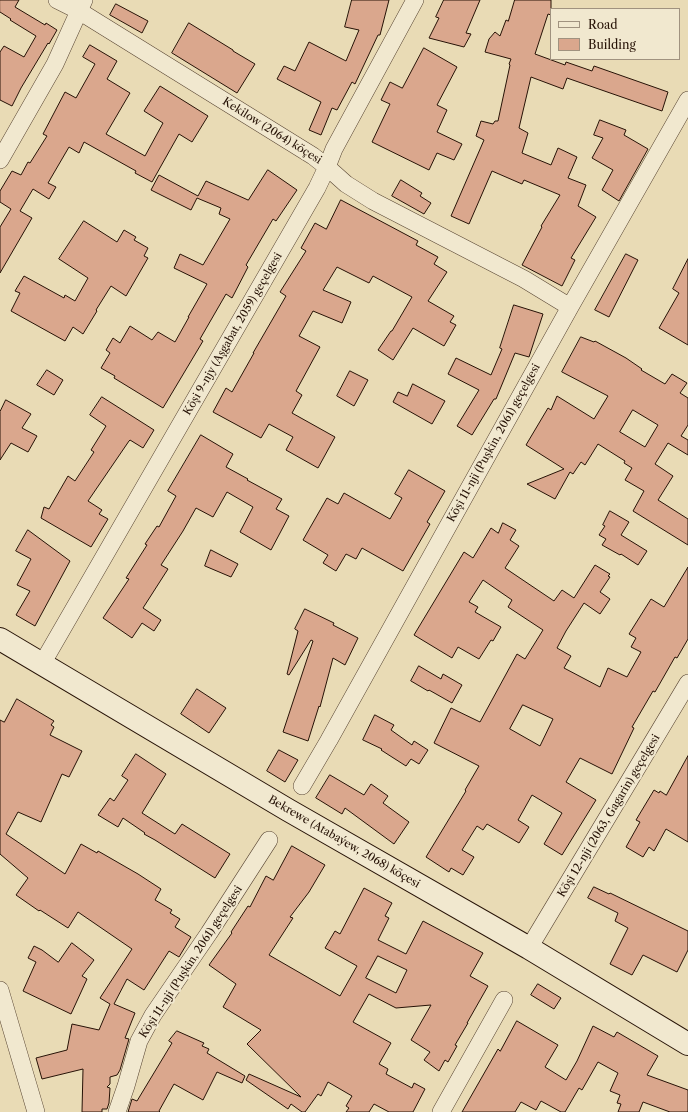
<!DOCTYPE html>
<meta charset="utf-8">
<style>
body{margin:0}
#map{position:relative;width:688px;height:1112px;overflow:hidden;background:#e9dbb5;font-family:"Libre Caslon Text",serif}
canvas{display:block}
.legend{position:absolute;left:550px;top:8px;width:130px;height:52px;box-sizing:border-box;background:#f1e8cf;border:1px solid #a0927f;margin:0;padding:5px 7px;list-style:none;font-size:12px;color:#261206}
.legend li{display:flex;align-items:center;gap:8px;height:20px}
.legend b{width:20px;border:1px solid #a0927f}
</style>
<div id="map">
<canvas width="688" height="1112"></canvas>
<ul class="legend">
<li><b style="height:5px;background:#f1e8cf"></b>Road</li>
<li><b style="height:11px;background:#daa78d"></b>Building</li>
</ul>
</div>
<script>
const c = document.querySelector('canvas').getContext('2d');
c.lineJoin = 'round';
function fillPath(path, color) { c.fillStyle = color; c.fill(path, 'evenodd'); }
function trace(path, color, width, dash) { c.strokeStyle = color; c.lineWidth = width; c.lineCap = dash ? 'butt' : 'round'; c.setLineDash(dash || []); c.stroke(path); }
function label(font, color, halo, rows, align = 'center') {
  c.font = font + ' "Libre Caslon Text",serif'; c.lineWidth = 4; c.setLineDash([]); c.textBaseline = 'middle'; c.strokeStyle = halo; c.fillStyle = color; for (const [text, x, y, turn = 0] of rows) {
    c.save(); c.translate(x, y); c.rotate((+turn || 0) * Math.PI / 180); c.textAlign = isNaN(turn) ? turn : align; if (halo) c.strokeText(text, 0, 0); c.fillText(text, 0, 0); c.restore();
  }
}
const building = new Path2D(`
 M0 0H19L15 7 45 25 46 23 57 30 49 44 48 43 21 88 12 106 0 100V52L4 46 24 57 36 36 10 20 11 19 0 12Z
 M352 0H389L380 35H378L355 84 352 82 337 110 332 108 321 135 309 130 321 102 277 79 284 66 295 71 309 42 346 61 359 30 345 27Z
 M444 0H480L466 33 471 34 464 47 429 38 439 18 436 17Z
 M515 0H551V15L548 14 535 54 565 65 566 62 592 71 594 66 668 92 662 111 567 78 563 89 531 77 519 128 528 133 522 153 551 165 558 148 577 157 568 178 586 185 578 206 596 217 571 258 575 260 562 286 522 265 542 227 541 226 560 195 524 180 522 184 492 171 469 224 451 216 484 140 476 136 481 121 493 124 495 121H498L510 65 509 64 511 59 485 52 489 39 495 32 500 36 506 20 508 21Z
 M116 4 148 21 142 33 110 15Z
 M189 23 233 50V51L255 64 237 93 172 53Z
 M90 45 117 61 107 79 130 93 106 134 145 156 163 123 144 111 160 86 208 116 192 142 179 134 152 182 135 173 136 171 84 142 79 153 69 147 48 183 56 187 49 199 33 189 20 211 32 218 0 273V227L11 209 0 202V191L12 171 21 175 28 162 30 163 47 136 43 134 65 92 76 98 95 64 83 57Z
 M424 48 457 67 437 105 447 110 437 132 462 144 454 160 437 153 429 170 372 142 390 104 381 100 390 82 402 88Z
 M600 120 626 130 624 135 648 149 619 201 602 190 613 170 592 158 603 138 594 135Z
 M268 170 297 190 276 221 273 219 246 265 248 267 232 298 226 294 200 339 203 341 163 408 114 378 115 376 101 368 110 353 106 350 113 338 120 343 130 326 152 340 158 332 175 342 189 317H188L207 284 174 268 180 254 203 265 230 219 219 214 221 208 197 198 191 210 151 190 159 175 198 196 206 181 248 200Z
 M401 180 422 193 420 196 431 203 424 214 392 196Z
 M341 200 418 241 416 245 438 257 434 264 447 272 428 301 454 316 450 322 456 325 444 346 413 328 393 360 378 350 391 331H392L412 297 373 276 369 283 337 267 323 290 351 302 342 323 313 311 299 336 320 347 296 391 302 395 292 413 335 437 318 468 286 450 293 437 269 424 261 438 213 412 226 388 232 392 254 353H253L286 296 280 292 306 251 301 248 315 223 326 229Z
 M84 221 117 242 124 230 136 237 134 240 148 248 144 256 148 258 126 296 111 286 96 310 97 311 83 334 73 327 65 341 11 311 20 293 15 291 24 276 64 298 65 295 75 301 88 278 59 259Z
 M626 254 638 260 609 317 595 310Z
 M688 259V345L659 328 679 293 673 289Z
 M514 305 543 314 529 357 515 353 496 399H494L472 435 457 426 479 390 448 374 456 358 491 375 502 349 500 348Z
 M581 337 594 342 595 341 626 358 642 369 641 370 665 384 672 374 687 383 680 393 688 398V425L681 436 688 440V455L668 443 655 464 673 476 658 500 688 519V545L633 511 644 491 625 480 632 468 624 463 625 461 598 444 585 465 581 462 573 474 570 472 555 499 527 484 564 469 526 445 548 408 551 410 557 396 594 419 608 396 562 372ZM633 410 658 425 645 447 620 432Z
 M47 370 63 380 54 395 37 385Z
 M350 371 368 380 354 406 337 396Z
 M413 384 445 401 432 424 393 402 398 392 407 396Z
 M102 397 154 430 143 448 130 440 129 441 88 501 102 510 99 514 108 519 91 547 41 518 44 507 49 509 68 476 75 481 94 452 91 450 106 426 90 415Z
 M6 400 31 414 22 428 37 436 28 452 11 443 0 460V412Z
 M201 435 233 454 226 467 248 479 247 480 282 499 276 509 289 516 271 550 240 532 253 507 227 492 213 517 196 508 183 531 161 565 168 569 143 608 161 620 154 631 142 623 132 638 103 618 129 579 126 578 147 545 145 544 157 526 159 527 176 496 168 491Z
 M409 470 445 491 427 522 430 524 403 571 362 548 356 559 346 554 336 571 323 563 328 555 303 540 327 498 338 504 344 493 390 519 402 498 395 494Z
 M610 511 629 522 621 535 647 551 638 565 621 554 620 555 602 545 606 539 599 535 605 526 603 525Z
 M503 523 516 530 510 540 519 546 505 568 554 601 562 590 574 598 595 565 610 574 608 576 610 577 600 592 610 599 600 614 584 603 566 631 557 648 571 656 564 668 600 687 608 668 627 677 641 652 631 647 636 638 629 634 651 599 664 607 688 567V639L677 658 675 657 655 692 653 691 632 727 634 728 612 774 580 758 566 782 596 800 562 855 544 844 562 813 532 795 518 820 529 827 519 843 487 824 483 830 477 826 462 850 474 857 463 875 451 868 449 872 426 857 466 791 465 790 479 766 434 743 451 708 480 722 517 654 525 659 543 630 508 607 512 600 483 580 469 602 478 607 475 612 501 627 493 641 491 640 479 659 458 647 452 658 414 635 464 552 473 558 491 528 498 533ZM523 705 553 719 540 746 510 729Z
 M28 530 70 561 35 626 16 615 30 591 17 585 31 559 16 551Z
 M211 550 238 564 231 577 205 566Z
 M305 609 334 623 333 625 358 638 345 665 333 658 320 707 319 706 308 741 283 732 313 641 311 640 289 675 287 674 298 631 295 629Z
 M419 666 441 679 443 674 462 685 452 703 429 690 428 691 411 681Z
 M197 689 226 708 209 733 181 714Z
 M17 699 54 721 51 725 54 727 50 735 82 751 69 777 62 774 41 822 18 812 6 834 65 874 81 844 97 853 98 851 138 874 161 889 155 900 172 910 170 913 180 919 175 927 191 937 179 957 169 951 144 990 127 979 114 1004 135 1013 125 1038 129 1039 120 1070 117 1075 110 1077V1084L107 1087 110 1088 109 1103 107 1109H102V1112H82L83 1069 42 1079 36 1058 67 1050 72 1024 99 1030 110 1004 100 998 132 949 78 912 68 928 40 910 39 911 16 895 28 878 0 854V720L4 722Z
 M375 715 394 725 391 730 412 745 414 741 428 750 419 764 411 759 406 766 381 750 382 749 363 740Z
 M279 750 298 760 285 782 267 771Z
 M136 754 166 774 142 813 175 834 182 824 230 854 215 878 155 840 144 834 145 833 123 818 118 827 98 815 110 798 114 801 128 780 122 776Z
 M688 756V842L666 829 654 851 649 847 643 857 626 847 640 822 636 820 654 790 659 793 660 791 666 795Z
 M330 775 364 795 371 784 388 796 383 803 409 822 394 844 345 808 342 814 316 798Z
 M292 846 325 865 309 892 290 917 293 918 269 955 340 996 357 966 325 948 335 931 340 934 364 888 392 903 385 916 389 918 378 940 406 954 423 921 483 953 470 976 488 986 467 1023H468L455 1045 457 1046 448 1062 445 1060 439 1071 424 1060 430 1052 411 1040 431 1005 396 1008 369 994 353 1022 391 1043 379 1064 388 1069 386 1074 412 1088 414 1083 425 1089 413 1112H389L374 1104 369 1112H346L349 1108 346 1106 352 1096 328 1082 321 1096 318 1094 305 1112H302L291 1104 288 1109 246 1080 249 1074 301 1097 247 1044 261 1030 223 1007 236 984 209 965 232 933 231 932 248 906 250 907 266 876 273 880ZM378 956 407 970 396 993 366 978Z
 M594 887 609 894 610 893 688 931V950L677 972 643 955 632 975 610 964 628 928 615 921 618 913 588 898Z
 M72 943 94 960 82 976 87 979 71 1014 23 991 36 962 28 958 34 946 42 950 58 962Z
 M538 984 561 998 554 1009 531 995Z
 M517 1021 558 1045 545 1067 566 1080 577 1061 593 1026 614 1037 617 1032 658 1056 647 1075 688 1090V1112H670L643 1102 639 1112H618L621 1104 617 1103 620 1095 610 1091 618 1073 598 1062 582 1090 579 1088 565 1112H561L541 1101 536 1110 521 1102 515 1112H462L498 1049 500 1051Z
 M177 1031 204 1043 202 1046 209 1049 207 1053 245 1076 242 1083 217 1072 203 1100 174 1084 159 1111 160 1112H128L132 1099 137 1101 172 1043 169 1041Z`);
const minor = new Path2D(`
 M57 0 79 11 313 156 327 167 346 184 373 201 524 279 570 307
 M0 160 55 64 84 0
 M42 664 317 188 327 167 334 149 415 0
 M302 786 329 740 570 307 688 100
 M529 948 688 683
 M0 990 36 1112
 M117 1112 126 1086 139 1041 153 1015 209 933 269 840
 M441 1112 504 1000`);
const secondary = new Path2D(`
 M0 639 288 810 529 948 688 1044`);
const streetNames = [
 ["Kekilow (2064) köçesi",272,131,32],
 ["Köşi 9-njy (Aşgabat, 2059) geçelgesi",233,334,-60],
 ["Köşi 11-nji (Puşkin, 2061) geçelgesi",494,443,-61],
 ["Köşi 12-nji (2063, Gagarin) geçelgesi",609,816,-59],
 ["Bekrewe (Atabaýew, 2068) köçesi",344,842,30],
 ["Köşi 11-nji (Puşkin, 2061) geçelgesi",191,962,-57]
];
fillPath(building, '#daa78d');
trace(building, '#261206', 1);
trace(minor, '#574432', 18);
trace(secondary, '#261206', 24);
trace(minor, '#f1e8cf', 17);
trace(secondary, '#f1e8cf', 22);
label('11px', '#261206', '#f1e8cf', streetNames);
</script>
